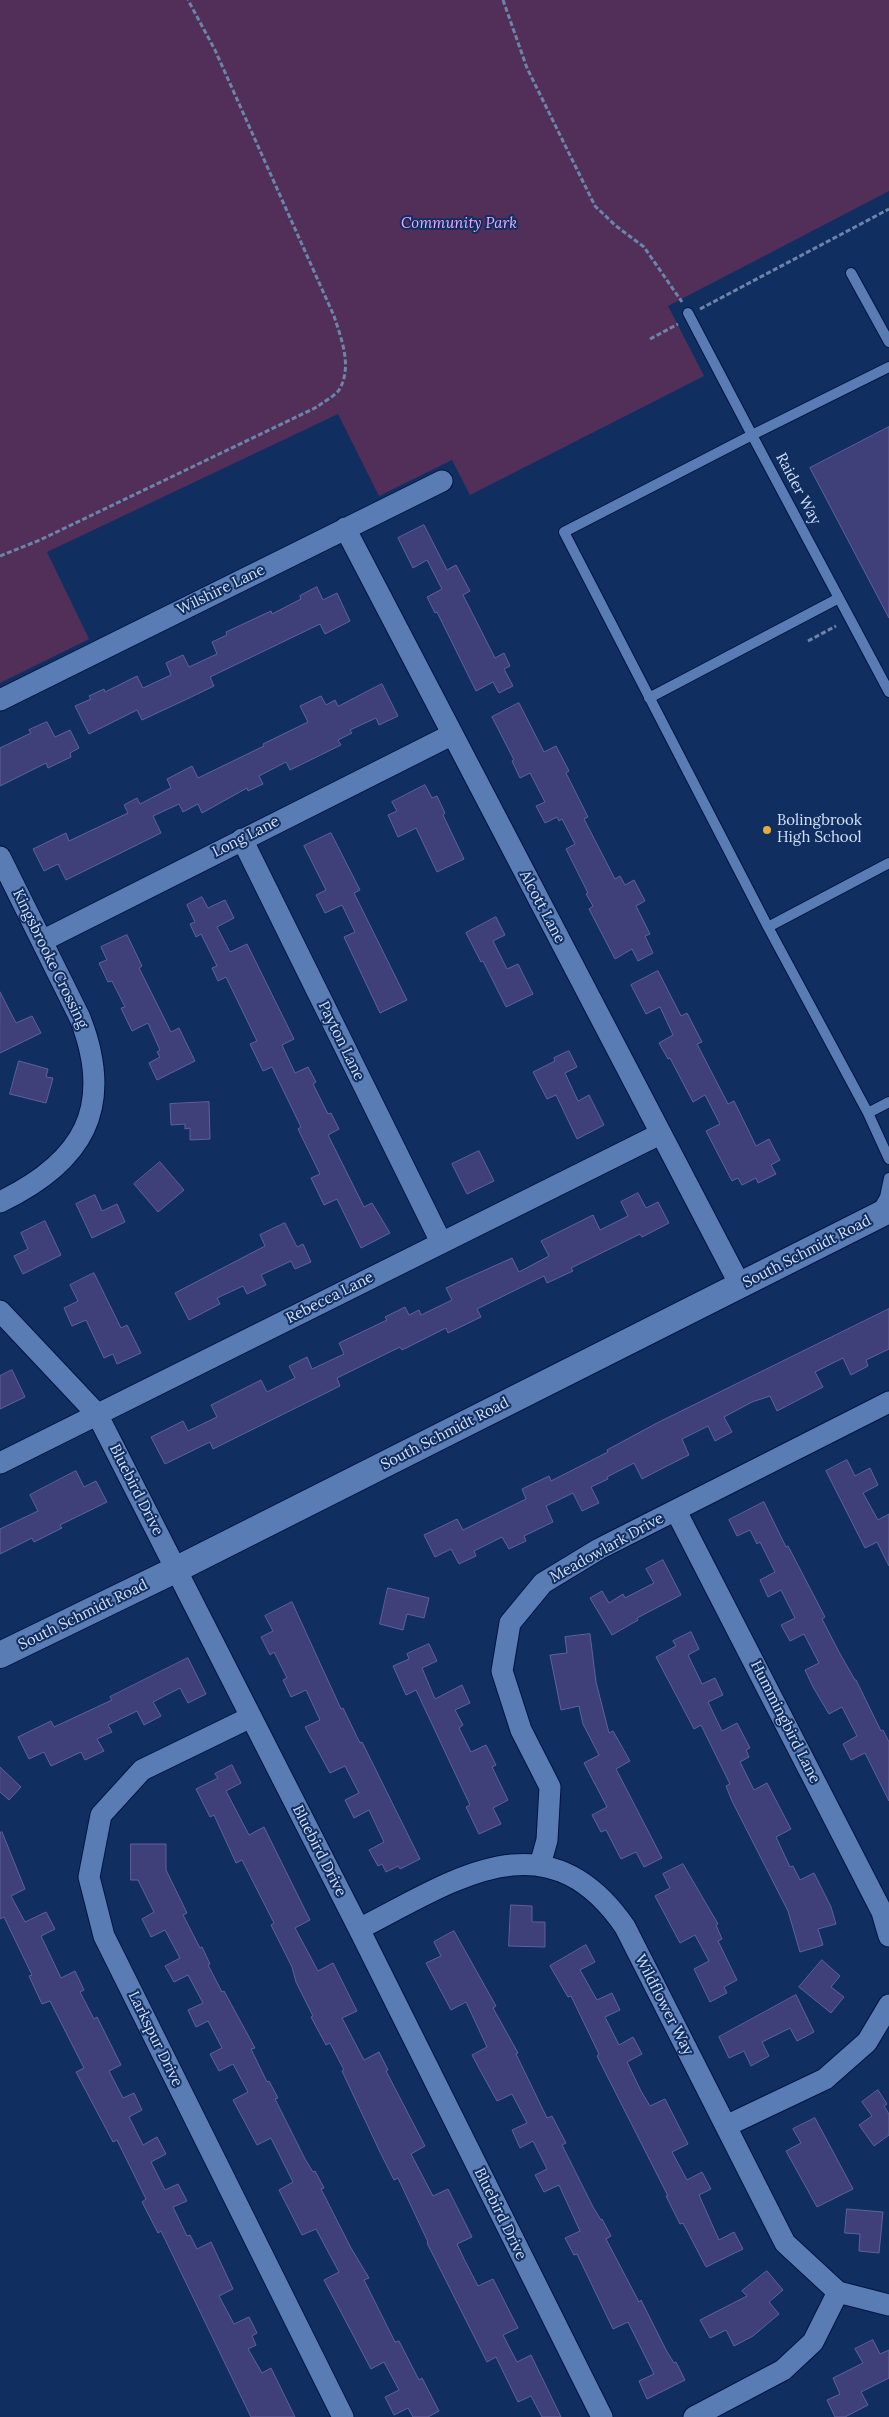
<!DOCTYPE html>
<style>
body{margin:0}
canvas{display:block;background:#112e60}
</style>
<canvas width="889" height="2417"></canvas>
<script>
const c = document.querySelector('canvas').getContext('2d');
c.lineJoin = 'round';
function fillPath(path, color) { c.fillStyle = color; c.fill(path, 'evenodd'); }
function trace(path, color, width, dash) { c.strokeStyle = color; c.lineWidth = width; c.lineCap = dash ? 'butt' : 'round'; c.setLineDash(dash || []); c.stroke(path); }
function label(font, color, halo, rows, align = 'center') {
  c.font = font + ' Lora,serif'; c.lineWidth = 4; c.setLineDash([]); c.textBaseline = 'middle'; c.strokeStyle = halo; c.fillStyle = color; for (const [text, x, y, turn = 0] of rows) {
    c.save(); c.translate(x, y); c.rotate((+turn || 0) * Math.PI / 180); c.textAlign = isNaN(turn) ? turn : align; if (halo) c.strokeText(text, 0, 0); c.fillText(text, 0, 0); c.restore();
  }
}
const green = new Path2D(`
 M0 0H889V191L668 306 704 376 470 495 452 460 379 496 338 414 47 552 89 639 0 683Z`);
const building = new Path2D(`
 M889 427V618L810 468Z
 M424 525 447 570 456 565 470 591 463 595 495 658 504 653 510 666 504 669 513 686 499 693 493 682 476 691 437 612 435 613 427 597 442 589 427 560 413 568 398 538Z
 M317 587 323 600 337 593 350 621 325 634 320 624 210 677 214 686 187 699 142 720 137 710 89 734 75 706 91 699 89 696 104 689 105 692 137 676 143 688 171 675 166 663 183 655 189 667 217 654 212 642 227 635 226 632 271 611 272 614 301 599 300 596Z
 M382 684 398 716 379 725 376 718 350 730 352 733 338 740 341 745 290 770 286 762 259 776 263 784 248 791 247 788 202 813 198 804 183 812 179 804 153 816 161 833 66 880 58 864 44 871 33 849 66 833 69 841 128 813 124 805 137 798 140 804 171 788 167 779 192 766 198 778 264 746 263 744 308 722 300 706 321 696 326 705 335 700 338 706Z
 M519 703 544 752 556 746 569 771 566 773 588 817 584 819 615 879 620 876 625 885 634 880 645 901 636 906 650 934 645 936 653 953 638 961 632 949 615 959 589 909 593 906 586 894 588 893 566 849 575 844 562 819 559 821 557 817 545 823 536 806 545 802 530 773 520 778 512 761 514 760 492 717Z
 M47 722 55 737 70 730 79 748 70 753 71 757 48 768 46 763 0 786V748L31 733 29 730Z
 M425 785 432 798 437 796 445 813 443 815 464 859 437 872 416 828 398 837 388 815 397 811 392 802Z
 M331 833 360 890 354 893 407 1000 380 1013 344 937 355 932 342 905 325 913 316 895 326 890 304 846Z
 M202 897 208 908 225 900 234 918 217 927 230 952 247 944 294 1039 282 1045 295 1073 308 1067 316 1082 313 1084 328 1114 331 1113 339 1129 328 1135 364 1207 372 1203 390 1233 361 1248 337 1199 324 1205 311 1178 320 1174 298 1129 301 1127 272 1067 263 1071 250 1044 257 1041 226 977 218 981 212 968 217 966 201 934 196 937 190 924 195 922 187 905Z
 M496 917 505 935 493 941 507 969 518 964 533 994 506 1007 483 961 481 962 466 933Z
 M127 935 142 966 139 968 171 1032 179 1028 195 1061 157 1080 149 1063 160 1057 157 1052 160 1050 148 1023 132 1031 121 1008 125 1007 112 981 108 982 99 963 107 960 101 947Z
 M658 971 681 1016 687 1013 702 1042 697 1044 728 1104 734 1101 756 1146 769 1139 780 1160 771 1165 776 1174 758 1183 756 1178 742 1185 738 1178 732 1181 706 1131 720 1124 705 1095 693 1102 670 1058 668 1059 659 1043 673 1035 660 1007 646 1014 631 985Z
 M0 992 16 1023 32 1016 41 1033 0 1053Z
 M569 1051 577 1067 565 1073 578 1101 589 1095 604 1125 577 1139 556 1095 547 1099 533 1072 555 1061 554 1058Z
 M19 1061 48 1069 46 1077 53 1078 46 1103 10 1094Z
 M209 1102 210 1139 190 1140V1128L185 1129V1124L171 1125 170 1104Z
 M479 1151 494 1181 467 1194 452 1164Z
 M160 1162 184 1190 158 1212 134 1184Z
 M638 1193 646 1208 658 1202 669 1223 642 1237 640 1234 571 1268 573 1271 547 1283 544 1276 477 1309 481 1317 448 1333 446 1328 402 1350 400 1347 337 1378 340 1386 213 1449 210 1442 165 1464 151 1437 183 1421 188 1431 217 1417 211 1405 261 1380 267 1392 295 1378 289 1366 307 1357 312 1369 344 1354 339 1343 387 1320 385 1317 405 1307 409 1315 419 1310 421 1315 452 1300 446 1288 463 1280 512 1258 519 1272 549 1256 541 1241 593 1215 600 1230 628 1216 621 1202Z
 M95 1195 102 1211 117 1204 125 1222 92 1238 76 1204Z
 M45 1221 61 1255 23 1274 14 1256 28 1249 21 1233Z
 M285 1223 297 1247 303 1244 311 1262 295 1269 291 1261 261 1275 266 1285 247 1294 243 1286 217 1298 220 1304 189 1320 175 1293 265 1246 260 1235Z
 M94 1273 121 1328 127 1325 141 1353 117 1364 113 1354 104 1358 86 1320 72 1326 64 1308 78 1301 70 1285Z
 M889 1309V1349L866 1360 868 1366 851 1375 843 1358 815 1372 823 1387 777 1411 770 1396 752 1402 724 1417 732 1432 715 1441 708 1426 682 1439 689 1455 659 1470 642 1479 634 1463 607 1477 608 1479 591 1487 599 1503 582 1511 573 1493 546 1506 553 1522 524 1536 526 1541 509 1549 502 1537 474 1551 476 1556 459 1564 451 1549 435 1557 424 1535 457 1519 463 1530 526 1499 522 1489 549 1476 551 1481 608 1452 607 1450 657 1423Z
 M12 1370 25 1397 0 1409V1376Z
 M847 1460 855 1476 870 1468 878 1485 863 1493 878 1520 889 1514V1566L877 1542 865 1548 826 1471Z
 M76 1471 84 1487 96 1481 107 1502 60 1525 62 1528 34 1542 32 1538 0 1554V1529L38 1511 30 1495Z
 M764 1502 786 1547 788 1546 825 1617 822 1619 839 1652 855 1680H856L881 1731 883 1730 889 1742V1801L865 1753 851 1760 843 1744 857 1736 842 1707 829 1714 813 1687 805 1670 819 1663 804 1634 790 1641 781 1625 795 1618 781 1590 768 1597 760 1580 775 1572 760 1542 757 1544 750 1530 737 1536 729 1520Z
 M663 1560 681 1595 637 1618 638 1620 612 1635 590 1598 602 1591 609 1603 623 1594 625 1598 654 1583 646 1569Z
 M388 1588 429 1598 424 1618 407 1614 403 1630 380 1624Z
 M292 1602 341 1709 343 1708 360 1743 362 1742 420 1859 400 1869 398 1866 386 1872 382 1864 378 1866 369 1850 384 1842 369 1810 354 1818 345 1800 359 1793 345 1766 330 1773 305 1727 320 1720 306 1690 291 1697 283 1680 287 1678 274 1652 270 1655 261 1637 273 1631 265 1616Z
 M691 1632 699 1649 688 1655 702 1684 715 1678 723 1695 708 1702 722 1731 737 1723 750 1748 746 1750 749 1757 740 1762 754 1790 767 1783 791 1829 776 1837 790 1867 793 1866 800 1880 814 1873 831 1907 836 1924 818 1929 823 1945 800 1952 788 1911 732 1801 726 1786 730 1784 701 1725 694 1729 656 1657 676 1646 673 1641Z
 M590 1634 596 1682 609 1733 613 1731 630 1761 616 1769 662 1858 644 1867 636 1852 621 1859 606 1830 601 1832 592 1815 607 1807 584 1763 599 1755 583 1724 579 1706 561 1710 550 1655 567 1653 565 1637Z
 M429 1644 437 1661 422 1668 435 1699 462 1685 470 1703 455 1710 463 1725 459 1728 471 1752 486 1745 496 1765 492 1767 508 1800 493 1808 501 1824 479 1834 466 1807 470 1805 416 1690 406 1695 393 1666 409 1659 407 1654Z
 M188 1658 206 1694 188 1703 180 1688 153 1702 161 1716 144 1725 137 1711 108 1725 112 1732 97 1739 104 1751 85 1760 81 1752 51 1766 44 1752 29 1759 18 1737 51 1721 54 1727 112 1700 110 1697Z
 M232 1765 241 1783 226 1791 249 1835 264 1827 310 1920 295 1928 318 1971 333 1963 357 2011 342 2018 364 2060 379 2052 388 2070 386 2071 425 2146 411 2154 433 2196 448 2189 472 2237 457 2244 464 2259 478 2286 493 2279 518 2328 503 2335 517 2362 531 2355 561 2417H542L531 2396 518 2402 496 2357 487 2362 427 2243 428 2242 398 2178 394 2180 380 2152 342 2071 344 2070 330 2043 326 2045 311 2017 313 2016 296 1982 292 1967 271 1925 274 1923 242 1860 236 1863 214 1815 210 1817 196 1789 218 1778 215 1774Z
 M0 1767 21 1787 9 1800 0 1792Z
 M2 1832 25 1889 11 1896 25 1922 46 1912 55 1929 41 1936 61 1978 75 1971 84 1990 80 1992 94 2019 97 2017 121 2065 109 2071 123 2098 134 2093 142 2110 129 2117 143 2145 157 2137 166 2154 151 2162 165 2190 178 2184 187 2201 173 2207 187 2236 190 2235 197 2249 211 2242 233 2289 219 2296 234 2324 249 2317 257 2333 252 2336 256 2345 248 2349 262 2373 271 2368 295 2417H251L161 2231 158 2233 142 2202 146 2199 117 2140 113 2142 76 2072 84 2068 50 2001 42 2004 29 1976 32 1975 4 1917 0 1919V1833Z
 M131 1844H166V1870L187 1913 183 1915 200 1948 202 1947 210 1964 208 1965 222 1992 224 1991 255 2048 251 2049 267 2082 269 2081 278 2098 275 2099 305 2159 313 2172 315 2171 324 2188 321 2189 351 2248 369 2278 364 2280 395 2342 399 2341 419 2380 422 2378 439 2411 428 2417H413L408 2408 394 2415 385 2397 399 2390 384 2362 371 2369 324 2280 339 2272 316 2229 302 2235 279 2190 293 2182 271 2138 257 2145 233 2100 248 2092 233 2064 219 2071 210 2054 222 2048 208 2021 196 2027 188 2010 203 2003 188 1975 174 1982 165 1966 180 1958 165 1930 151 1937 142 1919 154 1912 138 1880H131Z
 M683 1864 718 1924 716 1925 722 1939 718 1941 737 1980 724 1987 727 1993 710 2002 694 1969 709 1961 695 1935 680 1943 655 1896 670 1888 663 1874Z
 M511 1905 532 1906V1922H545V1947L509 1946Z
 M454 1931 496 2006 493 2008 518 2053 516 2054 547 2118 552 2116 566 2143 562 2145 593 2207 601 2220 602 2219 611 2236 606 2239 639 2302 641 2300 666 2350 674 2363 676 2362 685 2380 647 2399 639 2381 654 2374 628 2322 613 2329 577 2254 574 2255 565 2238 580 2231 559 2185 544 2192 535 2175 547 2169 533 2141 520 2148 512 2130 527 2123 512 2094 497 2101 481 2072 472 2055 487 2047 466 2002 451 2010 426 1963 441 1956 434 1942Z
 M586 1945 595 1962 580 1970 597 2000 612 1993 620 2010 605 2017 619 2045 633 2037 642 2054 627 2062 641 2091 650 2106 665 2099 688 2144 672 2152 687 2180 702 2172 711 2189 699 2195 719 2240 734 2232 743 2249 706 2267 683 2223 680 2224 666 2196H668L597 2056 599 2054 571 1996 568 1997 550 1966Z
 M822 1960 840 1976 831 1987 844 1997 831 2013 799 1987Z
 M796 1995 814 2032 797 2041 790 2028 762 2042 769 2056 751 2066 744 2051 729 2058 719 2037Z
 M878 2090 887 2104 884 2106 889 2114V2135L874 2146 859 2125 872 2116 862 2102Z
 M815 2118 853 2189 817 2207 786 2151 801 2143 793 2129Z
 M847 2209 883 2212 879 2253 859 2251 860 2234 845 2233Z
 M767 2271 783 2290 769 2302 779 2314 753 2336 734 2346 726 2330 710 2338 700 2320 747 2296 742 2291Z
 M873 2340 880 2354 889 2350V2378L861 2392 868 2405 845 2417H835L827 2400 840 2394 833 2378 863 2363 855 2349Z`);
const path = new Path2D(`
 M503 0 527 68 595 206 616 226 644 247 682 302
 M700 309 889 209
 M650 339 678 324
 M0 556 40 540 317 407C323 402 335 396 339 390 353 367 341 338 334 316L215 50 188 0
 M808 641 836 626`);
const service = new Path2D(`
 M851 273 889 342
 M688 313 752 435 564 532 768 927 889 863
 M889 367 752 435 889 692
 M649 698 839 598
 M768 927 868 1113 889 1159
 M868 1113 889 1102
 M878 1209 885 1197 889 1178`);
const minor = new Path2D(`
 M345 528 740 1285
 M0 700 442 481
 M242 839 441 1242
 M0 857 80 1018C115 1108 83 1162 0 1202
 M42 941 451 735
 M0 1311 97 1414 359 1929 602 2417
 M0 1463 660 1134
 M676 1511 882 1912 889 1936
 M251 1717 142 1770 101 1815 89 1877 104 1936 343 2417
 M540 1865 547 1840 550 1787 521 1730 502 1671 510 1623 543 1583 599 1549 889 1402
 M359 1929C452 1882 546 1812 625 1927L785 2243 838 2292 889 2305
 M726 2126 825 2079 867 2042 889 2005
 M694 2417 783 2370 813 2342 838 2292`);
const tertiary = new Path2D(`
 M0 1655 177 1569 889 1210`);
const markers = [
 [767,830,5,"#e7ac36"]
];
const parkNames = [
 ["Community Park",459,224]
];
const streetNames = [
 ["Raider Way",798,489,62],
 ["Wilshire Lane",221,590,-26],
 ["Long Lane",246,837,-27],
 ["Alcott Lane",542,907,62],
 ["Kingsbrooke Crossing",50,959,64],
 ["Payton Lane",341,1041,64],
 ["South Schmidt Road",807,1252,-27],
 ["Rebecca Lane",330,1298,-27],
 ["South Schmidt Road",445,1434,-27],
 ["Bluebird Drive",136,1490,63],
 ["Meadowlark Drive",607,1548,-29],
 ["South Schmidt Road",83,1615,-26],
 ["Hummingbird Lane",785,1722,63],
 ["Bluebird Drive",319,1851,63],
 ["Wildflower Way",664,2005,63],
 ["Larkspur Drive",155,2039,64],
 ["Bluebird Drive",500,2214,64]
];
const poiNames = [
 ["Bolingbrook",777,821],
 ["High School",777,838]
];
fillPath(green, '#512f59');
fillPath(building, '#3f4079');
trace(building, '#5d619d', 1);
trace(service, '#001443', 12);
trace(minor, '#001443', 23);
trace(tertiary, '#001443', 28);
trace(path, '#6d84aa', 3, [5, 2.5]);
trace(service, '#5a7cb4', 10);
trace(minor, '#5a7cb4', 21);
trace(tertiary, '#5a7cb4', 26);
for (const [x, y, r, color] of markers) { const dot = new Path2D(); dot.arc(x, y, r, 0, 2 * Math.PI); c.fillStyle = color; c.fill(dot); trace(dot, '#112e60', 2); }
label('italic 15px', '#ecaafa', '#112e60', parkNames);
label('15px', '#d1e0f9', '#112e60', streetNames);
label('15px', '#d1e0f9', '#112e60', poiNames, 'left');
</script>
